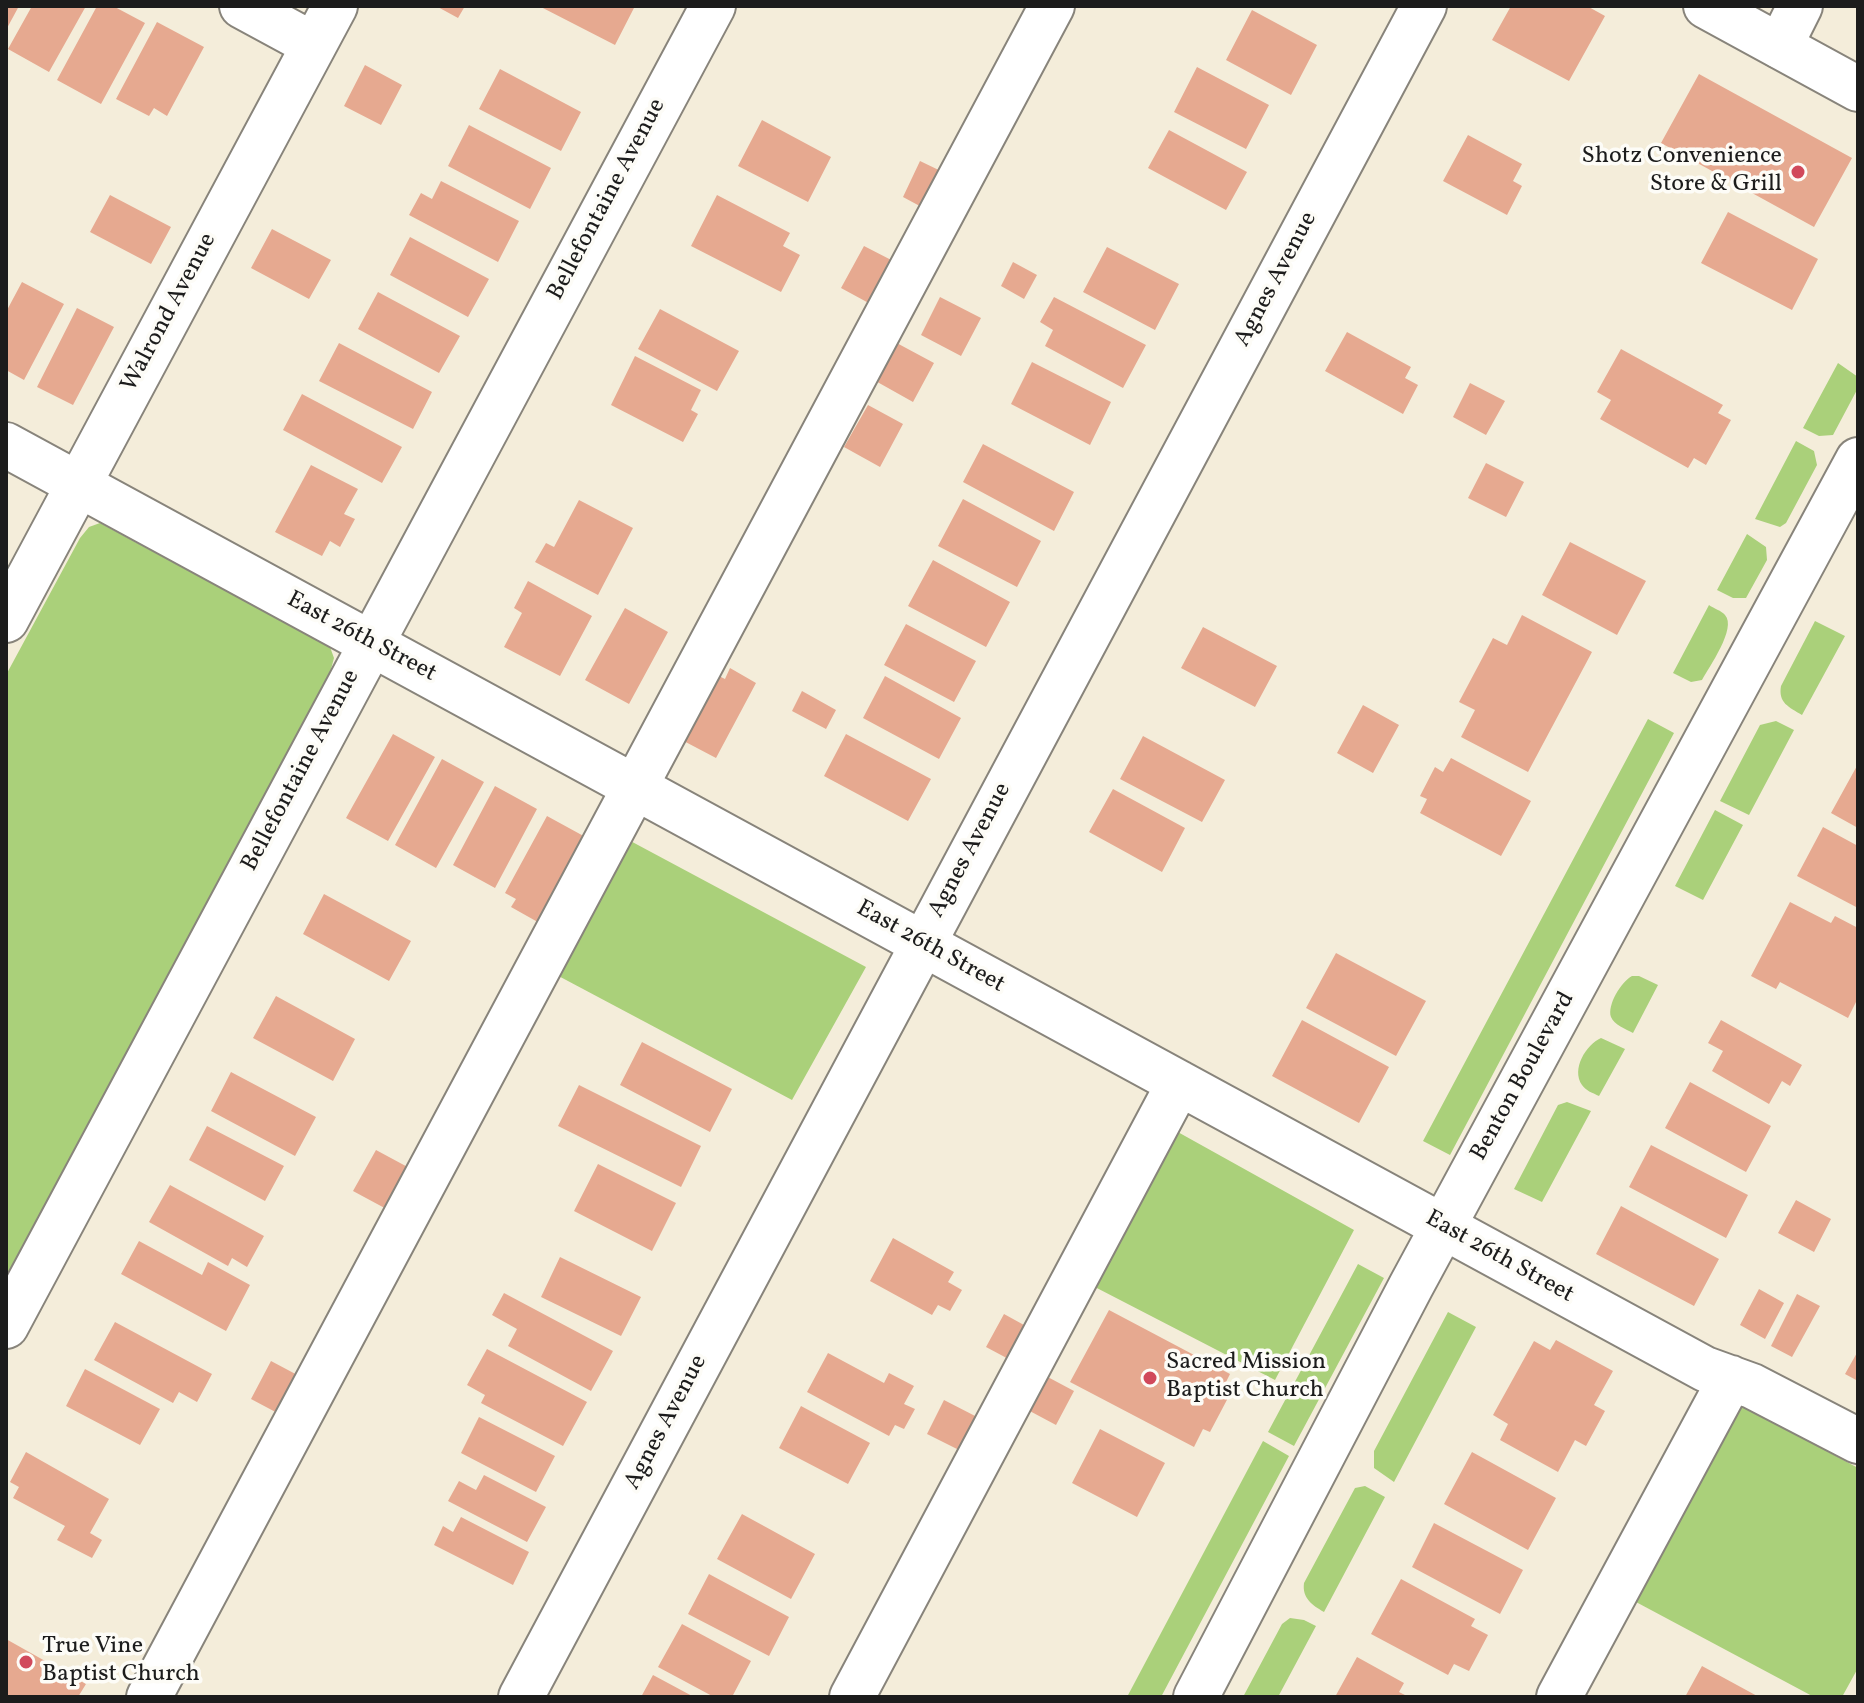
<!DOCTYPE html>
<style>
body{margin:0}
#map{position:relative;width:1864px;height:1703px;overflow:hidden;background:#f4edda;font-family:Vollkorn,serif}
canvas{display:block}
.frame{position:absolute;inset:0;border:8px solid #1c1c1c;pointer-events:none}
</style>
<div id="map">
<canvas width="1864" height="1703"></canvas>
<div class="frame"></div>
</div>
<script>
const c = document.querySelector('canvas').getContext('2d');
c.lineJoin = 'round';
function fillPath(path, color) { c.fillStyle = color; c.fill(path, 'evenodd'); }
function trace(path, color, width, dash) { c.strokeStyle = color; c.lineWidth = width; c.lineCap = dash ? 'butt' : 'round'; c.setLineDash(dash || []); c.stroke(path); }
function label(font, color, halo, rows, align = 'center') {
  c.font = font + ' Vollkorn,serif'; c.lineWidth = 7; c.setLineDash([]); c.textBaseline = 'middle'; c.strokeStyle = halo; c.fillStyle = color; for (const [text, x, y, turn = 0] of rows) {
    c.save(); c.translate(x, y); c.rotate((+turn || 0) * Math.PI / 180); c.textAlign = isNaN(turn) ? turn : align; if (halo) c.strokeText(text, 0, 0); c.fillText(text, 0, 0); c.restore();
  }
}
const green = new Path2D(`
 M1838 363 1858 377V388L1833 435 1819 436 1803 428Z
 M1796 441 1814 451 1817 465 1786 523 1780 527 1755 519Z
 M100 523 330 647 334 658 330 673 6 1282V675L80 538 89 527Z
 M1747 534 1766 547 1767 560 1746 598H1733L1717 590Z
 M1709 605C1713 608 1722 611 1725 615 1737 628 1709 667 1702 680L1691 682 1673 673Z
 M1815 621 1845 636 1802 715C1789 707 1778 703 1781 686Z
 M1648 719 1674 733 1450 1155 1423 1141Z
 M1776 721 1794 730 1749 815 1720 801 1760 725Z
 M1715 810 1743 825 1703 900 1675 886Z
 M623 837 866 967 792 1100 551 972Z
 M1632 976H1639L1658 985 1633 1033C1626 1029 1614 1025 1611 1017 1607 1005 1621 982 1632 976Z
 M1601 1038 1625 1049 1599 1096C1593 1093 1586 1091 1582 1085 1571 1069 1586 1045 1601 1038Z
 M1567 1102 1591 1111 1542 1202 1514 1189 1558 1105Z
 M1176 1131 1354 1230 1275 1380 1091 1285Z
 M1358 1264 1384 1278 1294 1446 1268 1432Z
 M1448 1312 1476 1327 1394 1482 1374 1468V1451Z
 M1727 1397 1858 1468V1668L1842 1697H1814L1621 1594Z
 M1263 1441 1289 1456 1161 1697H1127Z
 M1365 1486 1385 1497 1324 1612C1312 1605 1302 1598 1304 1583L1355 1488Z
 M1290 1618 1304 1620 1316 1626 1278 1697H1243L1282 1624Z`);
const building = new Path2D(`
 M6 6H19L6 30Z
 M32 6H86L49 72 8 49Z
 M97 6H113L145 23 101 104 57 80Z
 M436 6H465L458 18Z
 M539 6H635L615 45Z
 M1511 6H1587L1605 16 1569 81 1492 40Z
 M1252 10 1317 45 1291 95 1226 60Z
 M157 22 204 47 167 116 154 108 149 116 116 99Z
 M365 65 402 85 381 125 344 106Z
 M1197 67 1269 105 1246 149 1174 112Z
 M500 69 581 112 561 151 479 109Z
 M1699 74 1852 158 1814 227 1661 143Z
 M762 120 831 157 808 202 738 166Z
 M469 125 551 168 530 209 448 166Z
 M1169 130 1247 172 1226 210 1148 168Z
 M1468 135 1522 164 1513 181 1522 186 1507 215 1443 181Z
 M920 161 947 174 929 211 903 197Z
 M441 181 519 221 498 262 409 215 421 193 432 199Z
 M110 195 171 227 151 264 90 232Z
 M717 195 790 233 783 246 800 255 781 292 691 246Z
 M1728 212 1818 259 1792 310 1701 263Z
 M272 229 331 260 309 299 251 268Z
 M410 237 489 279 468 317 390 275Z
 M864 246 899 264 876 307 841 288Z
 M1107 247 1179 284 1155 330 1083 292Z
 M1013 262 1037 275 1024 299 1001 286Z
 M22 282 64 304 24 380 6 370V312Z
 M378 292 460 336 439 373 358 329Z
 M940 297 981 318 961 356 921 335Z
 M1054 297 1146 345 1123 388 1045 346 1053 330 1040 322Z
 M77 308 114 327 73 405 37 387Z
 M660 309 739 351 717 391 638 349Z
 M1347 332 1411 367 1405 378 1418 385 1403 414 1325 371Z
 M893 341 934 363 913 402 872 379Z
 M339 343 432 392 413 429 319 381Z
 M1621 349 1723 405 1718 413 1731 420 1706 465 1694 458 1688 468 1600 419 1611 400 1597 392Z
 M635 356 701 390 691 410 698 414 683 442 611 405Z
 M1032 362 1111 402 1090 445 1011 404Z
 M1470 383 1505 401 1486 435 1453 417Z
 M302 394 402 447 382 483 283 430Z
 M868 405 903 424 880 467 844 447Z
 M983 444 1074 492 1054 531 963 482Z
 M1486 463 1524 482 1506 517 1468 498Z
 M311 465 358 489 344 514 355 519 340 547 330 541 322 556 275 532Z
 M963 499 1041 541 1017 587 938 546Z
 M579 500 633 528 598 595 535 562 546 543 554 547Z
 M1570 542 1646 581 1617 635 1542 595Z
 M933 560 1010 602 986 647 908 606Z
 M528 581 592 616 560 676 504 647 522 613 514 608Z
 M625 608 668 632 629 704 585 680Z
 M1522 615 1592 652 1528 772 1461 737 1475 710 1459 702 1493 638 1507 645Z
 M906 624 976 661 954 702 884 665Z
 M1203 627 1277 666 1255 707 1181 668Z
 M730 668 756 683 716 758 678 738 713 673 725 679Z
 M885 676 961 718 939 759 863 718Z
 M802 691 836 710 826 729 792 711Z
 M1363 705 1399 725 1373 773 1337 753Z
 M393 734 435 757 388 841 346 818Z
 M846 734 931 779 908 821 824 776Z
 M1143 736 1225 780 1202 822 1120 779Z
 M1451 758 1531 801 1501 856 1420 813 1427 799 1420 796 1435 767 1443 772Z
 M442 759 484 782 436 868 395 845Z
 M1858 764V828L1831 813Z
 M495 786 537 809 495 888 453 865Z
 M1113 789 1185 828 1162 872 1089 832Z
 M547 816 589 839 543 925 511 907 516 899 505 893Z
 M1823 827 1858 846V908L1797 876Z
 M324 894 411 941 389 981 303 934Z
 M1790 902 1831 923 1835 916 1858 928V998L1848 1018 1780 982 1776 989 1751 976Z
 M1336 953 1426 1001 1396 1056 1306 1008Z
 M276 996 355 1039 333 1081 253 1038Z
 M1302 1020 1389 1067 1359 1123 1272 1076Z
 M1721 1020 1802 1065 1790 1086 1782 1081 1769 1104 1712 1071 1723 1051 1708 1043Z
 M642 1042 732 1089 710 1132 620 1085Z
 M231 1072 316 1117 295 1156 211 1111Z
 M1690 1082 1771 1126 1746 1172 1665 1128Z
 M579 1085 701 1146 681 1187 558 1126Z
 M207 1126 284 1166 265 1201 189 1160Z
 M1651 1145 1748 1195 1726 1238 1629 1187Z
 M376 1150 415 1171 392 1212 353 1191Z
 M598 1164 676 1203 652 1251 574 1211Z
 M170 1185 264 1236 247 1267 232 1258 228 1266 149 1222Z
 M1796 1200 1831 1219 1814 1252 1778 1233Z
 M1621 1206 1719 1259 1694 1306 1596 1254Z
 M893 1238 954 1272 948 1282 962 1290 950 1311 938 1305 932 1315 870 1281Z
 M139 1241 202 1275 208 1262 250 1285 226 1331 121 1274Z
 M560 1257 641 1297 621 1336 541 1297Z
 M1759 1289 1784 1303 1765 1339 1740 1325Z
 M504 1293 613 1351 591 1391 508 1346 517 1329 492 1315Z
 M1797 1294 1820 1306 1792 1357 1771 1346Z
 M1109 1310 1230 1374 1221 1392 1229 1396 1210 1432 1203 1429 1194 1447 1070 1382Z
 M1004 1314 1033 1330 1016 1363 986 1347Z
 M115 1322 212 1374 197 1402 179 1392 173 1403 94 1360Z
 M1556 1340 1613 1371 1594 1405 1605 1411 1586 1446 1575 1440 1558 1472 1500 1440 1508 1424 1493 1415 1534 1341 1550 1350Z
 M487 1349 587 1402 563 1446 481 1403 485 1395 467 1385Z
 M1858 1351V1381L1845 1374Z
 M828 1353 884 1383 889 1373 914 1386 904 1404 915 1409 904 1429 895 1425 889 1436 807 1392Z
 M271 1361 303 1378 283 1416 251 1399Z
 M85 1369 160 1409 140 1445 66 1406Z
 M1044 1375 1074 1391 1056 1425 1026 1409Z
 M944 1400 979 1418 961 1451 927 1434Z
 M801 1406 870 1443 848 1484 779 1448Z
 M479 1417 555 1456 536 1492 461 1453Z
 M1100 1429 1165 1463 1137 1517 1072 1483Z
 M26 1452 109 1499 90 1533 102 1540 92 1558 57 1540 65 1526 13 1498 19 1487 10 1482Z
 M1472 1452 1556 1498 1528 1550 1444 1504Z
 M484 1475 546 1507 527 1542 448 1501 459 1481 476 1490Z
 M742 1514 815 1554 791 1599 717 1559Z
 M461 1517 529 1552 513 1585 434 1545 443 1526 453 1532Z
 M1434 1523 1523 1570 1500 1614 1412 1567Z
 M709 1574 789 1617 769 1656 688 1614Z
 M1401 1579 1475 1619 1471 1626 1488 1635 1469 1671 1454 1664 1448 1675 1371 1634Z
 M682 1624 751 1661 732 1697H714L658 1667Z
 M6 1639 86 1684 78 1697H6Z
 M1357 1657 1404 1683 1399 1692 1409 1697H1335Z
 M1702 1666 1759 1697H1685Z
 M653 1675 694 1697H641Z`);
const minor = new Path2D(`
 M242 6 314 45
 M1780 46 1800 6
 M6 445 1705 1369 1752 1386 1858 1441
 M6 620 335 6
 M6 1326 713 6
 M149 1697 1052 6
 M521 1697 1424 6
 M852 1697 1179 1083
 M1196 1697 1411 1286 1858 460
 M1559 1697 1731 1378`);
const major = new Path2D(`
 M1706 6 1858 89`);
const markers = [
 [1798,172,8,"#d1495b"],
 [1150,1378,8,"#d1495b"],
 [26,1662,8,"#d1495b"]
];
const poiNames = [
 ["Shotz Convenience",1782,158,"right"],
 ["Store & Grill",1782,186,"right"],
 ["Sacred Mission",1166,1364],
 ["Baptist Church",1166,1392],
 ["True Vine",42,1648],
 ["Baptist Church",42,1676]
];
const streetNames = [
 ["Bellefontaine Avenue",608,200,-62],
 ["Agnes Avenue",1277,280,-62],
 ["Walrond Avenue",170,313,-62],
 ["East 26th Street",361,638,28],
 ["Bellefontaine Avenue",302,771,-62],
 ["Agnes Avenue",971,851,-62],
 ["East 26th Street",930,948,29],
 ["Benton Boulevard",1524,1077,-61],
 ["East 26th Street",1499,1258,29],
 ["Agnes Avenue",667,1423,-62]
];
fillPath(green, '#aad07a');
fillPath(building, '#e6a990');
trace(minor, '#88847b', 48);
trace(major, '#88847b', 48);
trace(minor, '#fff', 44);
trace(major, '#fff', 44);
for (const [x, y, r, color] of markers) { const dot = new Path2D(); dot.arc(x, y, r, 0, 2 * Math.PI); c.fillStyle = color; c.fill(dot); trace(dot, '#fdfcf7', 3); }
label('24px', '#1c1c1c', '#fdfcf7', poiNames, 'left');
label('24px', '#1c1c1c', '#fdfcf7', streetNames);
</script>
